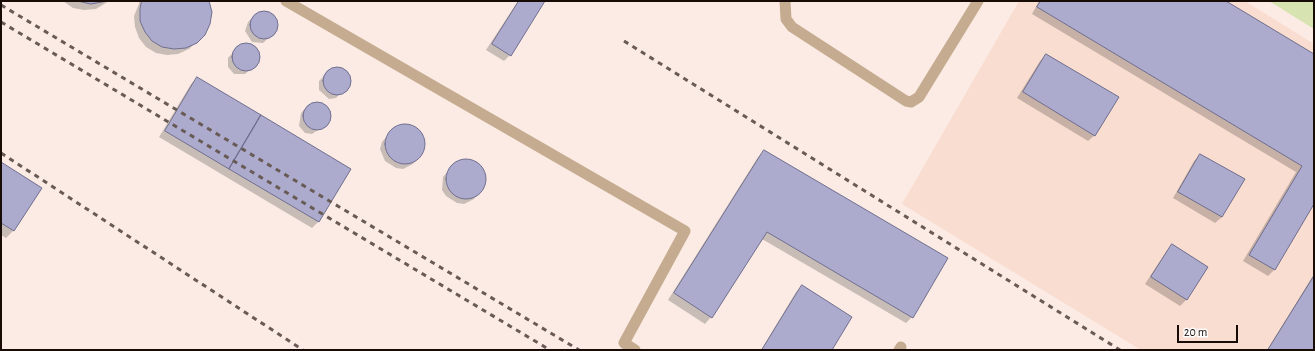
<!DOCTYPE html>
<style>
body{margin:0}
#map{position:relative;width:1315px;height:351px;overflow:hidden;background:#fbebe4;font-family:"Alegreya Sans",sans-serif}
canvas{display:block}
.frame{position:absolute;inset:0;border:2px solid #180b06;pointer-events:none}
.scale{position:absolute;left:1177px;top:325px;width:61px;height:18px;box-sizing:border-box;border:2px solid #180b06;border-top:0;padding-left:5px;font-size:12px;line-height:14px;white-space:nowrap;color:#180b06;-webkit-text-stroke:3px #fcfcfc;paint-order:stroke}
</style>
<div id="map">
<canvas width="1315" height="351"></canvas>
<div class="frame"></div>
<div class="scale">20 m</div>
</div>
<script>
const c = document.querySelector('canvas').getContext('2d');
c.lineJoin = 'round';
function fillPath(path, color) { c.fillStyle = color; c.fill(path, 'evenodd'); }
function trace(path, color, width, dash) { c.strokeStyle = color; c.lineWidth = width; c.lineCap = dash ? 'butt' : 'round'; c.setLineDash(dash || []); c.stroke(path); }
const built = new Path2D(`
 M1019 1H1245L1314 44V350H1141L902 204Z`);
const green = new Path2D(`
 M1269 1H1314V29Z`);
const shadow = new Path2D(`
 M63 1H109L96 9 84 10 73 8Z
 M140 1H208L204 34 189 49 178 54 167 55 156 53 146 47 139 38 135 27 134 16Z
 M518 1H544L510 55 504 61 486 50Z
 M1039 1H1224L1314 55V202L1274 270 1268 276 1243 261 1296 172 1032 14Z
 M265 12 273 16 277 24 275 32 263 43 252 42 245 31 248 22 257 14Z
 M247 44 255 48 258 52 257 64 245 74H234L228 67V58L239 46Z
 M1046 55 1095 135 1088 141 1017 98 1040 61Z
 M338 68 342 69 349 75V84L336 98 329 99 319 90V81L330 70Z
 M197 78 350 169 318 222 312 228 159 137 191 84Z
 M318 103 326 107 330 115 328 123 312 134 305 133 299 126 301 113 309 105Z
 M408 125 420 132 424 143V149L413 164 403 169 396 168 385 161 380 149 382 142 395 127Z
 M764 151 912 317 906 323 762 239 711 317 705 324 668 300 758 157Z
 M1200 155 1222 217 1215 223 1173 198 1194 161Z
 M470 160 481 166 486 178 485 183 474 199 464 204 457 203 446 196 442 190 443 177 456 162Z
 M1 163 41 189 13 231 6 238 1 235Z
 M1172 245 1207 268 1186 300 1180 306 1145 284 1166 252Z
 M1314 274V350H1267Z
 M802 286 831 350H761L796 292Z`);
const building = new Path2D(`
 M78 1H107L91 4Z
 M142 1H209L212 12 210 24 205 35 197 43 186 48 174 49 162 47 152 41 145 32 140 21V9Z
 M519 1H545L511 56 492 44Z
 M1041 1H1226L1314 54V204L1275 270 1249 255 1302 166 1037 7Z
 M250 25a14 14 0 1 1 28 0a14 14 0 1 1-28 0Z
 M232 57a14 14 0 1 1 28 0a14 14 0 1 1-28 0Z
 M1046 54 1119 97 1095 136 1023 92Z
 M323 81a14 14 0 1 1 28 0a14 14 0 1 1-28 0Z
 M197 77 261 115 229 169 165 131Z
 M303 116a14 14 0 1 1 28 0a14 14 0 1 1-28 0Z
 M261 115 351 169 319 222 229 169Z
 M385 144a20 20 0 1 1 40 0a20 20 0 1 1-40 0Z
 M764 150 948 258 913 318 767 232 712 318 674 293Z
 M1200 154 1245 179 1222 217 1178 192Z
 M446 179a20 20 0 1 1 40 0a20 20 0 1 1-40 0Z
 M1 162 42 188 14 231 1 223Z
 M1172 244 1208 267 1187 300 1151 277Z
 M1314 276V350H1268Z
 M802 285 852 317 832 350H762Z`);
const service = new Path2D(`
 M286 1 685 231 624 343 635 350
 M785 1 786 19 792 27 906 101 911 102 919 97 978 1
 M899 350 901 347`);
const rail = new Path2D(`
 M1 5 579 350
 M1 22 550 350
 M624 41 1120 350
 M1 153 303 350`);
fillPath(built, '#f9ddd0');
fillPath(green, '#d7e3b0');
fillPath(shadow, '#0003');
fillPath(building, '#acabce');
trace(building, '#6f6e8e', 1);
trace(service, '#c5ac90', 11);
trace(rail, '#685a54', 3, [5, 5]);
</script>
